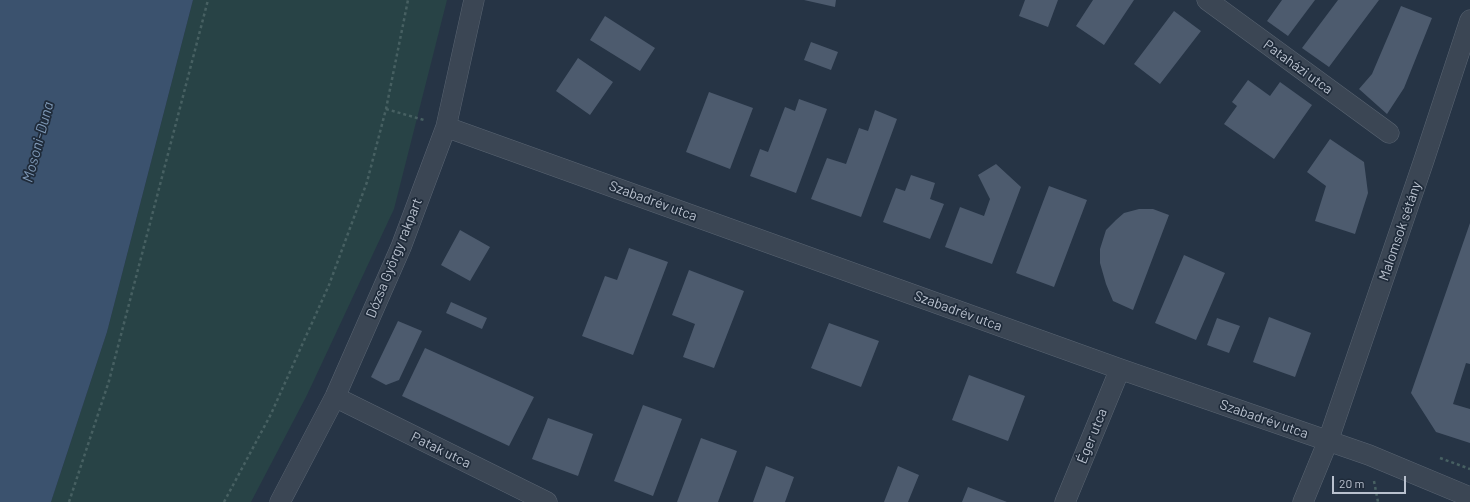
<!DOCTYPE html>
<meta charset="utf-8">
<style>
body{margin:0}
#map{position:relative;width:1470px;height:502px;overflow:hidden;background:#263445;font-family:Barlow,sans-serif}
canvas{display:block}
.scale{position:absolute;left:1332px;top:476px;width:74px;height:18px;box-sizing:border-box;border:2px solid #b9c1ce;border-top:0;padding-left:5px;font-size:12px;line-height:14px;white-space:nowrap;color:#b9c1ce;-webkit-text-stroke:3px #1f2b3a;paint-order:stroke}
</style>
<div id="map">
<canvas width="1470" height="502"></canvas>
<div class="scale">20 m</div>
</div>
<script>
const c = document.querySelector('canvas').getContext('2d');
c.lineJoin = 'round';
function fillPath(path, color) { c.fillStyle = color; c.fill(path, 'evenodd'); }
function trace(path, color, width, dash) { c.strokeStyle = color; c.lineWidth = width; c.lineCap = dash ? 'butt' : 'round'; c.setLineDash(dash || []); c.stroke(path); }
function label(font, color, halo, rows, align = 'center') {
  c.font = font + ' Barlow,sans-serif'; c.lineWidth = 3.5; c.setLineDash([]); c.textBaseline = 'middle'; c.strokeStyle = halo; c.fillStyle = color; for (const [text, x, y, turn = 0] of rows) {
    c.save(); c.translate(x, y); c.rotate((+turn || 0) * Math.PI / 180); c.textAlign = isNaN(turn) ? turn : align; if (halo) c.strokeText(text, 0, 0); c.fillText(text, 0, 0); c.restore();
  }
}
const green = new Path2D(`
 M193 0H447L394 209 307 395 251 502H51L107 332Z`);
const water = new Path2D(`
 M0 0H193L107 332 51 502H0Z`);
const building = new Path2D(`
 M804 0H836L835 7Z
 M1025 0H1058L1048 27 1019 16Z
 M1093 0H1134L1104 45 1076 26Z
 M1282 0H1315L1288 36 1267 21Z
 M1338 0H1379L1329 67 1302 48Z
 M1401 6 1432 18 1404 88 1387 114 1359 89 1372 74Z
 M1174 11 1201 31 1160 84 1134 64Z
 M605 16 655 48 640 71 590 40Z
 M811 42 838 52 831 70 804 60Z
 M578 58 613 82 590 115 556 91Z
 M1248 80 1270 96 1280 82 1312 105 1274 159 1224 124 1237 106 1232 102Z
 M709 92 753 108 730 169 686 152Z
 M799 99 827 109 796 193 750 176 760 149 768 152 785 107 795 111Z
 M875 110 897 119 861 217 811 199 827 158 846 164 859 128 868 131Z
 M1330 139 1364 162 1368 193 1355 234 1315 221 1326 186 1307 172Z
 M996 164 1021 187 992 264 945 247 960 207 984 216 990 199 978 175Z
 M911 175 935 183 930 199 944 204 930 239 883 222 896 188 905 191Z
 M1049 186 1087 200 1054 287 1016 273Z
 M1139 209H1153L1169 215 1133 310 1113 301 1106 284 1100 263V249L1106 230 1116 220 1124 213Z
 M1470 223V364L1466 363 1453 404 1470 409V443L1436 432 1411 393Z
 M460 230 490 247 470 281 441 265Z
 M629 248 668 262 633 355 582 336 605 276 617 280Z
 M1184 255 1225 273 1196 340 1155 323Z
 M689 270 744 291 714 368 683 357 695 324 672 315Z
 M451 302 487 318 482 329 446 313Z
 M1269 317 1311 333 1295 377 1253 362Z
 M1217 318 1240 326 1229 353 1207 345Z
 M398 321 422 331 399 380 386 385 371 377Z
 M829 323 879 341 861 387 811 368Z
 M425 348 534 397 509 446 402 396Z
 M969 375 1025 396 1008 441 952 420Z
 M643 405 682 419 653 496 614 481Z
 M548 418 593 434 578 476 532 459Z
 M701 438 737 451 718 502H677Z
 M766 466 794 477 785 502H753Z
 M898 466 919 475 908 502H884Z
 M968 487 1007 502H962Z`);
const path = new Path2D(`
 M386 109 424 120
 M1440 458 1470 469
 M1374 481 1378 502
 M69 502 109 381 208 0
 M224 502 271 414 329 285 367 182 386 109 408 0`);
const minor = new Path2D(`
 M1207 0 1389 133
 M446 127 1120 369 1369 455 1470 497
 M335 397 547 502
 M280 502 335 397 401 247 446 127 474 0
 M1065 502 1120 369
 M1303 502 1328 441 1424 160 1470 20`);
const streetNames = [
 ["Pataházi utca",1298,67,36],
 ["Szabadrév utca",653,201,20],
 ["Malomsok sétány",1400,231,-71],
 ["Dózsa György rakpart",394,258,-68],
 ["Szabadrév utca",958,311,20],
 ["Szabadrév utca",1264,419,19],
 ["Éger utca",1092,436,-68],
 ["Patak utca",441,450,26]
];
const waterNames = [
 ["Mosoni-Duna",38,142,-75]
];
fillPath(green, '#284346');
fillPath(water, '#3b526e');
fillPath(building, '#4d5b6e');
trace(minor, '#596472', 21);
trace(path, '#476062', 2.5, [3, 3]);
trace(minor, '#3b4654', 20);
label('14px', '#b9c1ce', '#1f2b3a', streetNames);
label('italic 15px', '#7e98b6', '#1f2b3a', waterNames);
</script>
